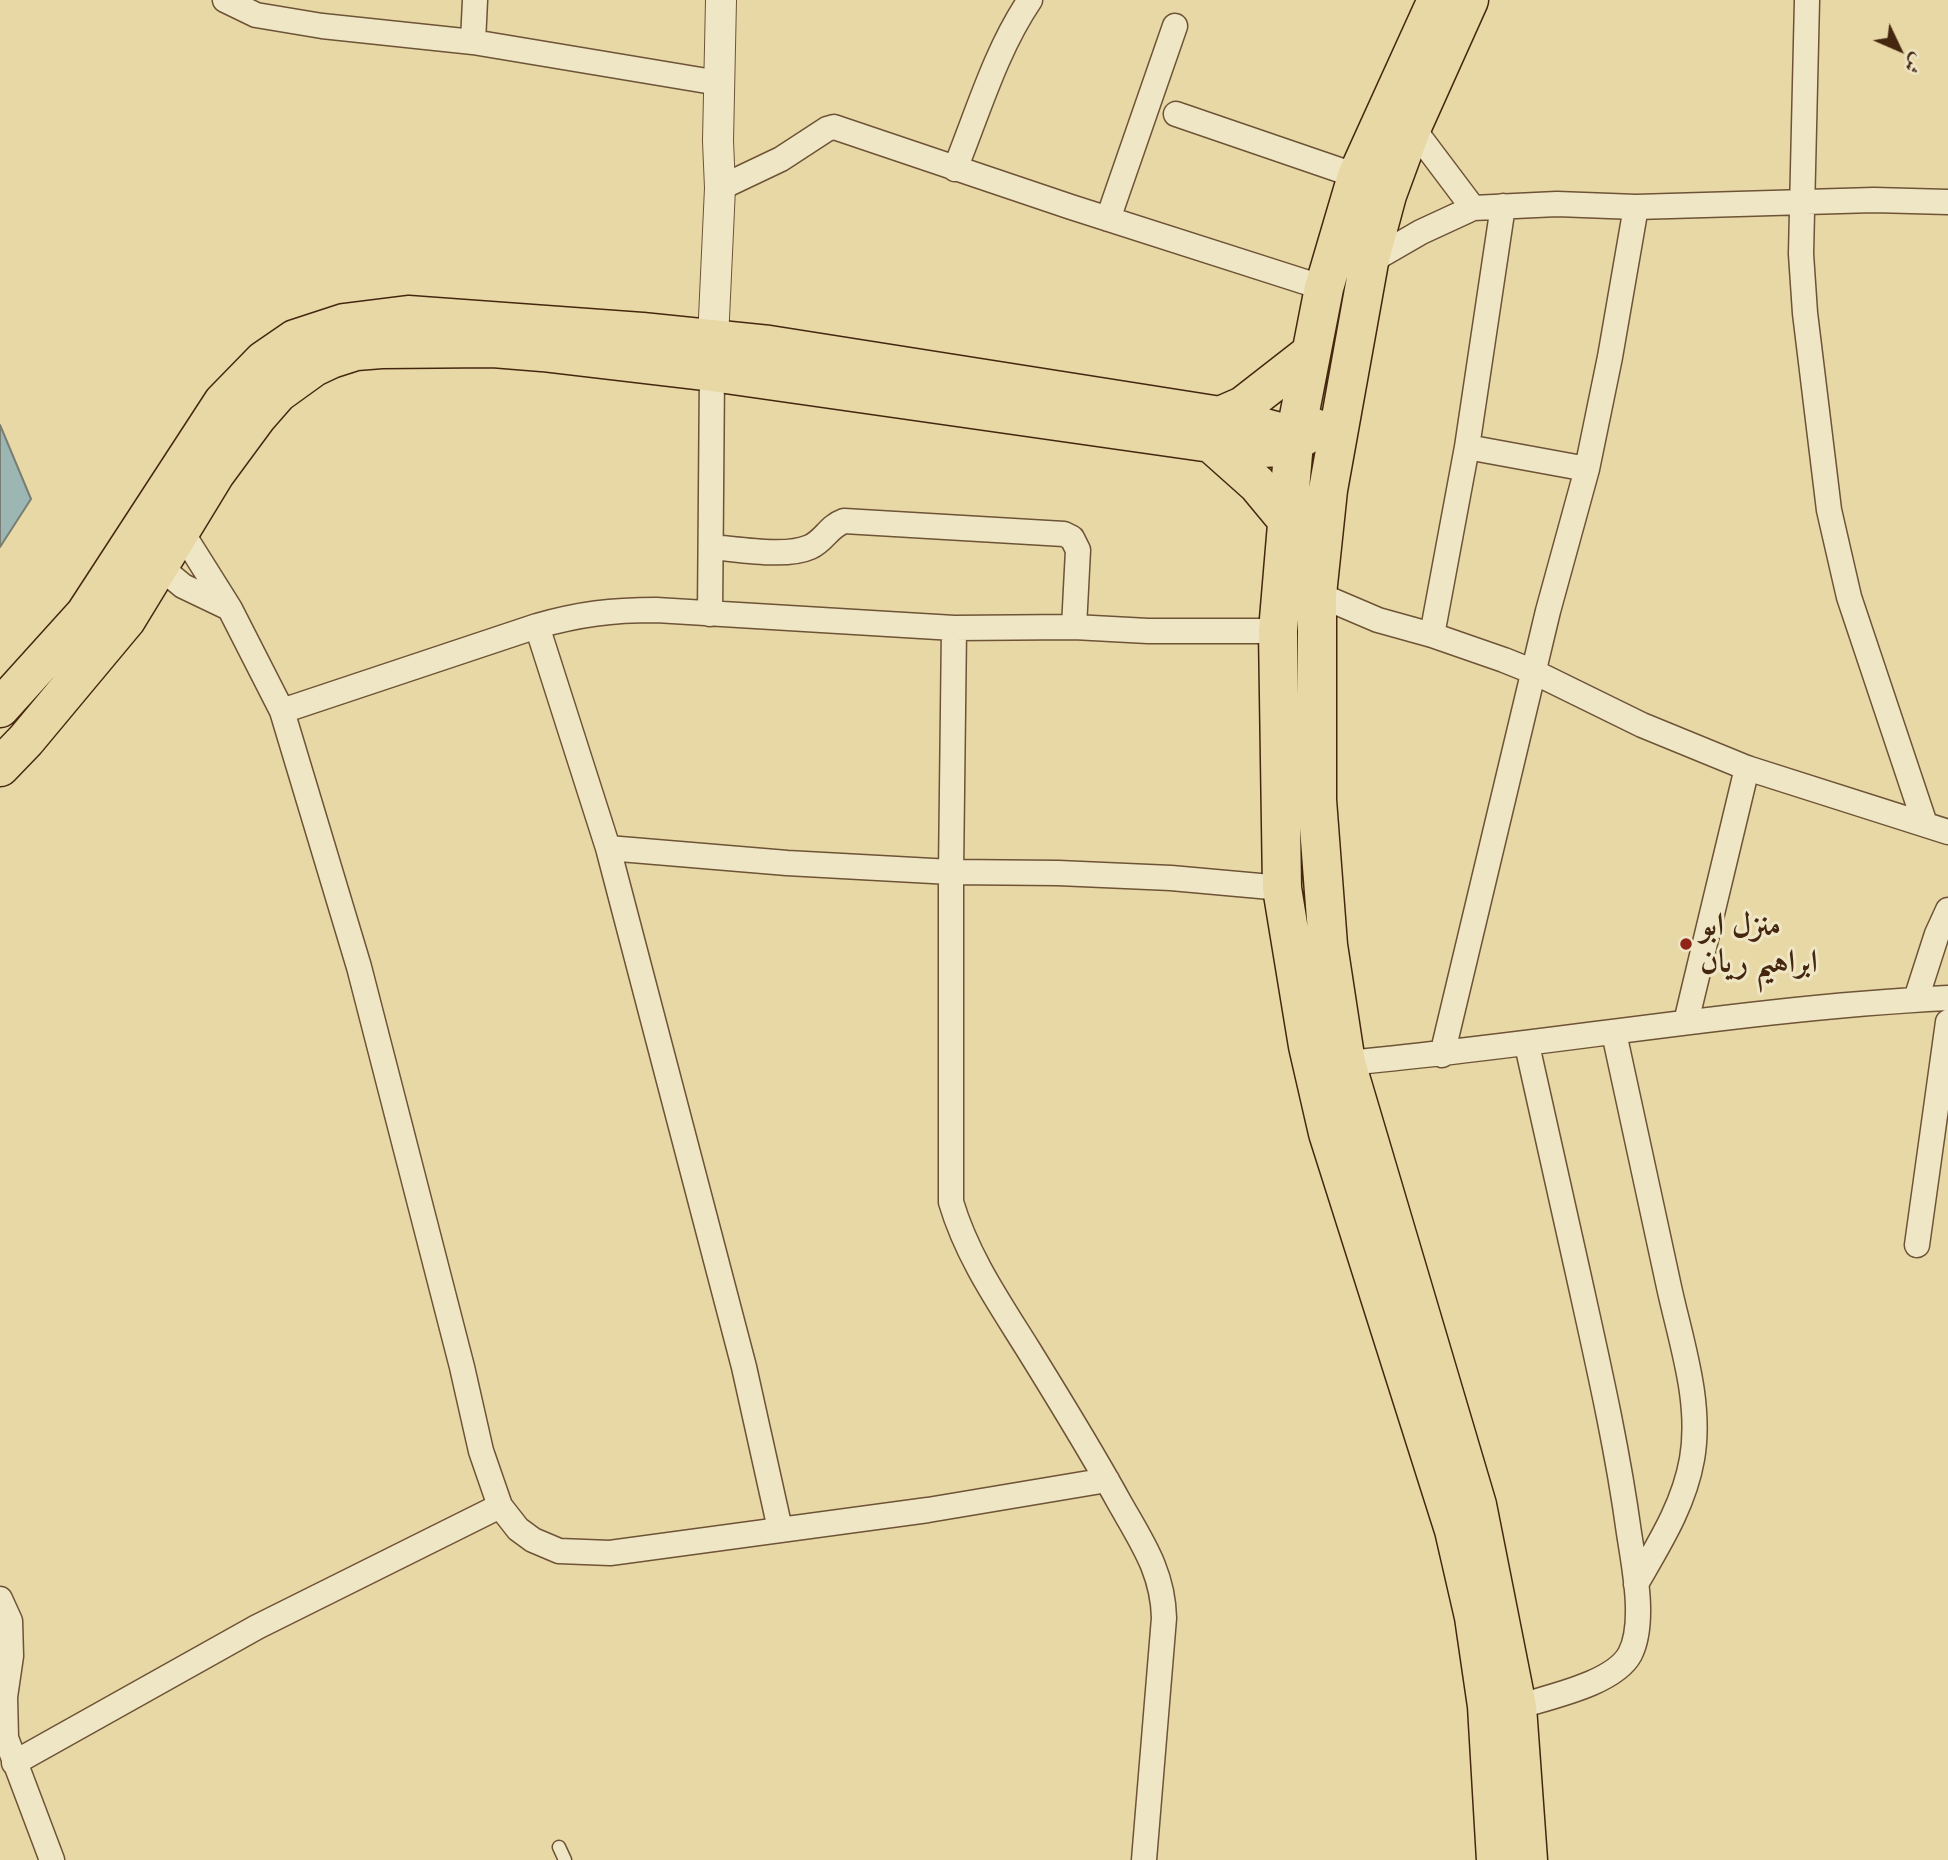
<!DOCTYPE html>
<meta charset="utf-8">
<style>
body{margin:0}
#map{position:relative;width:1948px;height:1860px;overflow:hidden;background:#e7d8a6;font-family:"EB Garamond",Amiri,serif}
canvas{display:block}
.north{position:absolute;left:1864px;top:14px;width:70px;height:70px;-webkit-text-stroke:5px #efe6c5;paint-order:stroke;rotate:134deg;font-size:19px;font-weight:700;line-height:28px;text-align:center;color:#452710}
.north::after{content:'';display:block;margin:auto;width:24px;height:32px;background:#452710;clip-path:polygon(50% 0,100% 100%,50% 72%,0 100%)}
</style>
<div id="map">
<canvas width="1948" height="1860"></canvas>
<div class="north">ش</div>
</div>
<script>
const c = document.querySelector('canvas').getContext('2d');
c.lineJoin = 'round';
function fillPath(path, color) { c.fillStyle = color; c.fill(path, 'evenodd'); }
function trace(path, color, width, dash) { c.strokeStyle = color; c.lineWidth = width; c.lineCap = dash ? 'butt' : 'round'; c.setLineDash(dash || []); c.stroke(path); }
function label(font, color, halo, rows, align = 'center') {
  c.font = font + ' "EB Garamond",Amiri,serif'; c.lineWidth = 6; c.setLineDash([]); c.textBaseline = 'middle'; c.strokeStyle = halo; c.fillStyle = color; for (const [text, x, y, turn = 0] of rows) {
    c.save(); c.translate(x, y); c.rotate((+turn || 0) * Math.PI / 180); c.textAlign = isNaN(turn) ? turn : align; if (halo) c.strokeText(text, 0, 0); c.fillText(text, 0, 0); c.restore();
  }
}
const water = new Path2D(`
 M0 425 31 499 0 547Z`);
const service = new Path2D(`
 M559 1847 565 1860`);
const minor = new Path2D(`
 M225 0 256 15 322 26 473 42 719 83
 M1807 0 1801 254 1805 313 1829 510 1849 597 1925 824
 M473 42 475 0
 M1176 114 1357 176
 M1412 127 1473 208
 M955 169C978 112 996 50 1030 0
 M720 188 781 159 827 129 834 127 1071 207 1324 288
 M1108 219 1175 26
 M1369 262 1421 232 1473 208 1557 204 1636 207 1874 200 1948 202
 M1467 447 1587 469
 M172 525 181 531 230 609 282 711 359 967 462 1367 481 1451 500 1506 518 1529 533 1540 559 1551 610 1553 928 1510 1107 1480
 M711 547C738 549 786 558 810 547 825 540 828 527 844 521L1064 534 1072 538 1078 550 1074 627
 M148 557 183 586 229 608
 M1317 594 1378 620 1432 635 1504 660 1534 672 1642 725 1747 768 1948 832
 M710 614 712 372
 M537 626 608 848 744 1367 780 1529
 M954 628 951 872V1202C967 1256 998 1301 1028 1349 1059 1399 1090 1449 1118 1500 1141 1541 1163 1571 1164 1618L1144 1860
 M1432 635 1467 447 1503 206
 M282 711 537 626C580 614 611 610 656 610L954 628 1074 627 1148 631H1278
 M608 848 787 863 951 872 1058 873 1171 878 1282 888
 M1916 999 1937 934 1948 910
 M1686 1022 1747 768
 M1614 1033C1632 1117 1650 1202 1669 1287 1681 1342 1702 1402 1692 1459 1684 1505 1659 1544 1636 1584
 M1442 1055 1548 611 1587 469 1610 357 1636 207
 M1346 1063C1547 1045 1746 1008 1948 998
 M1917 1245 1948 1022
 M0 1599 10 1621 11 1656 5 1697 6 1738 52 1860
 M1517 1707C1548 1697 1614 1684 1630 1654 1646 1623 1634 1566 1629 1533 1617 1445 1597 1359 1578 1273 1561 1197 1544 1121 1527 1045
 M14 1763 257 1627 500 1506`);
const tertiary = new Path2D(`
 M712 361 720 188 718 141 721 0`);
const primary = new Path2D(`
 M1437 0 1357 176 1324 288 1294 442 1278 631 1282 888 1308 1046 1328 1133 1454 1530 1474 1617 1487 1706 1496 1860
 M1469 0 1412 127 1387 195 1369 262 1328 490 1317 594V800L1328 945 1346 1063 1477 1505 1517 1707 1528 1860
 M1220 416 1243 406 1311 353
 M1211 443 1257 484 1286 519
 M0 708 85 614 223 402 263 361 295 339 344 323 408 315 642 332 769 345 1220 416 1276 431
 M0 767 26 740 126 620 215 474 257 417 278 393 314 367 331 359 356 351 381 349 493 348 542 352 712 372 1211 443C1237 445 1272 454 1296 441 1303 438 1309 433 1315 428`);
const markers = [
 [1686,944,7,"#8f2418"]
];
const poiNames = [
 ["منزل ابو",1700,926],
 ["ابراهيم ريان",1700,963]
];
fillPath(water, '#9cb7b3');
trace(water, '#797d72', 2);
trace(service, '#6e5336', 15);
trace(minor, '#6e5336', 27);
trace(tertiary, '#6e5336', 32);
trace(primary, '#452710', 41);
trace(service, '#efe6c5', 12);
trace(minor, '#efe6c5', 24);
trace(tertiary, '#efe6c5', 30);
trace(primary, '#e7d8a6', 38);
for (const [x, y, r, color] of markers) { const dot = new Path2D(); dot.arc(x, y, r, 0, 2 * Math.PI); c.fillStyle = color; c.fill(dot); trace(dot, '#efe6c5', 2.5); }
label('bold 32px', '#452710', '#efe6c5', poiNames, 'left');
</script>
